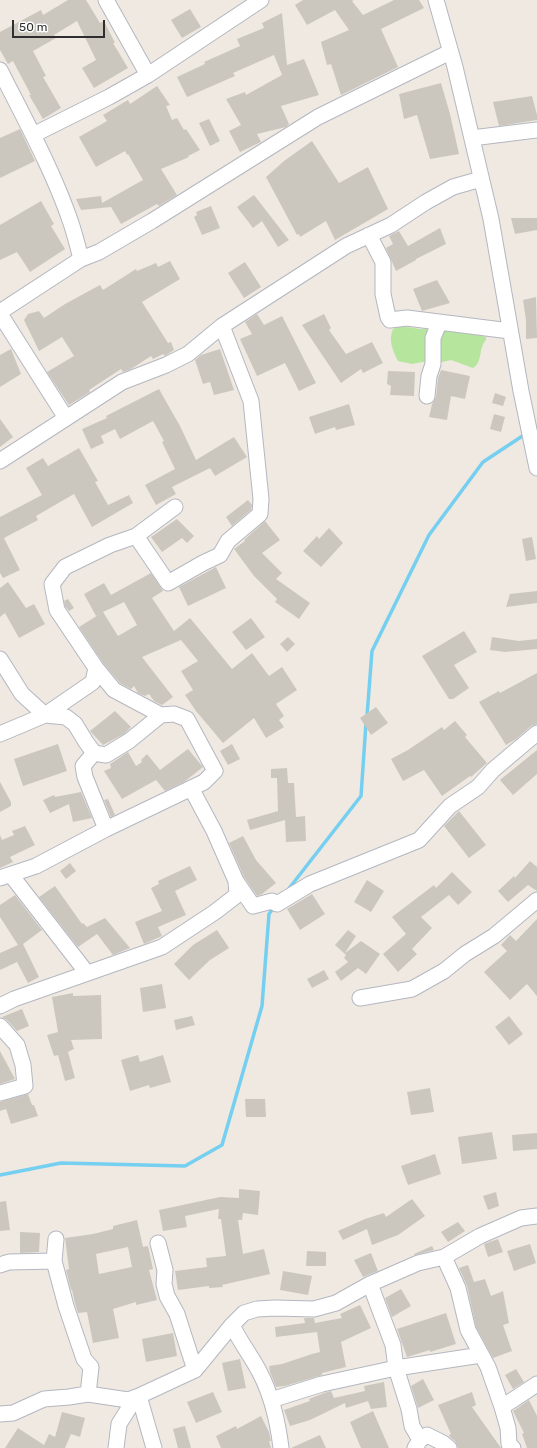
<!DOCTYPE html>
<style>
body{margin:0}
#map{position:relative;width:537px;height:1448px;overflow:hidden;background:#efe9e1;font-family:Rubik,sans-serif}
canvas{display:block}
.scale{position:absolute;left:12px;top:20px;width:93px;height:18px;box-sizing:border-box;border:2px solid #2e2e2e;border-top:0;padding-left:5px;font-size:12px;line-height:14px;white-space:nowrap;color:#2e2e2e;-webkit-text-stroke:3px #fff;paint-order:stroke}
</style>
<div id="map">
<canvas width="537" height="1448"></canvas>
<div class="scale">50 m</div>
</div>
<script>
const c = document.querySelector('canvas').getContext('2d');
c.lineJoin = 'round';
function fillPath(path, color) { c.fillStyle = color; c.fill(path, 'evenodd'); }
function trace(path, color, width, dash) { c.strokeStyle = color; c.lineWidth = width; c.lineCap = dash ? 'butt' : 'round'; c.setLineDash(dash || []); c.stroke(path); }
const green = new Path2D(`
 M401 326 420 329 461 330 486 337V340C478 348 483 362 473 368L451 360 438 363 422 362 412 364 398 361C393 351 388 340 393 329Z`);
const stream = new Path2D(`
 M367 716 372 651 429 535 483 462 527 433
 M287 891 361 796 366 723
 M0 1175 61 1163 185 1166 222 1145 262 1006 269 914 274 907`);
const building = new Path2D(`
 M68 0H86L100 23 104 21 115 43H113L128 68 94 88 82 68 96 60 77 21 54 35 56 38 33 51 46 76 43 77 61 108 43 119 29 95H31L13 61 8 64 0 50V32L41 10 43 15Z
 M303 0H354L352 1 363 15 394 0H419L424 8 381 29 398 67 341 95 331 64 327 65 321 42 349 30 335 10 307 25 295 5Z
 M190 9 201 27 182 38 171 20Z
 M282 13 287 65 304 59 319 95 281 106 289 124 286 127 257 134 261 142 240 152 229 131 241 125 226 99 245 92 246 95 282 75 274 55 233 73 235 76 187 97 177 77 205 64 204 62 240 46 237 39 264 28 262 23Z
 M441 83 450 114 459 154 430 159 417 115 404 119 399 94Z
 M157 86 170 105 166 106 172 120 177 118 184 130 186 129 200 150 188 156 189 157 161 169 177 195 159 206 157 204 121 224 111 207 81 210 76 199 101 196 102 203 143 180 128 154 127 155 125 151 96 167 79 137 107 121 103 115 128 100 130 104Z
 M532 96 537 115V120L499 126 493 102Z
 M209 119 220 141 210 146 199 123Z
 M20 129 35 161 0 178V138Z
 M312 141 339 183 368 167 388 209 335 240 326 221 300 237 299 234 297 235 266 177 284 161Z
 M254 195 289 240 278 247 262 221 253 228 237 207Z
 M41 201 54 224 51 226 65 249 30 272 17 252 0 260V225Z
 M211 206 220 228 202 235 194 217 197 215 196 212Z
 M511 218H537V230L515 234Z
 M440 228 446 244 416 259V260L396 271 386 248 393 244 389 236 399 231 408 246Z
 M170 261 180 279 142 302 168 343 171 342 174 350 165 356 163 354 153 359 151 356 131 369 123 372 121 369 89 390 90 392 69 405 47 372 74 356 62 337 39 351 24 320 28 314 39 311 44 318 65 304 100 285 103 290 136 269 137 271 156 263 158 267Z
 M245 262 261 287 244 298 228 273Z
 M437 280 450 303 422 311 413 289Z
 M536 297 537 338 526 339V320L523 300Z
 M257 314 264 325 282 316 316 383 299 391 285 363 257 376 240 339 252 334 245 322Z
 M324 314 331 328 329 330 346 354 372 342 383 363 363 373 361 369 341 383 302 325Z
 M11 349 21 374 0 387V355Z
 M220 349 234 390 214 395 210 382 203 384 195 360 201 355Z
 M441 370 470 376 465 399 451 396 447 420 429 417 432 404 436 397 438 378Z
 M388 371 415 372 414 396 390 395 391 386 387 384Z
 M159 389 180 426 196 460 234 437 247 457 215 476 210 468 172 487 176 494 156 505 145 485 175 469 162 442 164 441 153 421 120 439 115 429 101 436 104 443 91 449 82 429 107 418 106 416Z
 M495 393 506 397 503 406 492 403Z
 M349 404 355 425 336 430 335 427 315 434 309 417Z
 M494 414 505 417 501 432 490 429Z
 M0 419 13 437 0 447Z
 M79 448 98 481 95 482 108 505 129 495 133 503 92 527 74 494 36 516 38 520 4 538 20 570 3 578 0 573V517L42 495 26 468 43 458 48 466Z
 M248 500 252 505 251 510 232 526 226 517Z
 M177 519 194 536 187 543 182 538 162 552 151 537Z
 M265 521 280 540 262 553 282 573 276 579 310 603 299 619 275 602 277 599 254 576 234 549 245 541 244 540Z
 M329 528 343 543 321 567 303 551 317 536 319 539Z
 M532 537 536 559 526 561 522 539Z
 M216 567 226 588 188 606 179 587Z
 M151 573 163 591 152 598 174 631 190 618 232 669 252 653 269 676 282 667 297 690 276 704 284 716 279 720 284 727 266 738 254 718 223 743 196 711 185 695 193 690 181 671 198 661 181 640 142 657 173 697 162 705 154 701 149 694 145 696 138 693 134 686 131 689 120 683 103 663 79 627 103 612 96 616 84 594 104 583 111 595ZM124 602 137 625 118 636 103 612Z
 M8 582 26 608 34 604 45 624 19 638 5 613 0 617V588Z
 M537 591V603L506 607 510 594Z
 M68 599 74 608 69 611 65 606 64 601Z
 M251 618 265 637 246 650 232 632Z
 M464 631 477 652 454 665 469 688 453 699H449L422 656Z
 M288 637 295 644 287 652 280 644Z
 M492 637 519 641 537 639V649L505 652 490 650Z
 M537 673V724L531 726 516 739 506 745 479 702 499 691 500 693Z
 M376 707 388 723 371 735 360 718Z
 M115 711 131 727 124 734 103 745 90 731Z
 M455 721 467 735 465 737 487 763 471 777 470 776 442 796 424 770 403 781 391 759 408 750 442 727 444 730Z
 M58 744 67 771 23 786 14 759Z
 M232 744 240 759 228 765 220 751Z
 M188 749 203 767 184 782 165 791 156 780 122 799 104 771 111 768 110 764 128 752 136 766 142 762 141 760 147 754 160 770Z
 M537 750V774L513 795 500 780Z
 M287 768 288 783H294L296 817 305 816 306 841 286 842 285 820 250 830 247 820 278 811 277 778H271V769Z
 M0 782 11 802V806L0 812Z
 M81 792 92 818 73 822 69 804 50 813 43 800 54 795 55 797Z
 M108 799 115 815 111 817 104 800Z
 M459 811 486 845 469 858 444 826Z
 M25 826 35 845 10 857 13 862 0 868V835L2 840 14 835 12 831Z
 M243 836 256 860 276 883 262 894 257 896 244 877 229 843Z
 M530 861 537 867V891L528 885 508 902 498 891 514 876 515 878Z
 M70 863 76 871 66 879 60 871Z
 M190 866 197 880 175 891 186 915 158 927 162 936 144 944 135 922 162 911 151 888 159 884 158 881Z
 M452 872 472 892 458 905 449 895 421 917 432 928 412 949 417 954 398 972 383 954 406 934 392 917 434 885 436 888Z
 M367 880 384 891 371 912 354 902Z
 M55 886 82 924 83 923 87 927 105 918 130 948 113 955 97 934 78 947 39 897Z
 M312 894 325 914 300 930 287 909Z
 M15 895 42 930 23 944 39 977 28 983 17 962 0 970V953L18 945 0 917V905Z
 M537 919V996L527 984 510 1000 484 972 507 951 501 945 510 935 516 941Z
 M217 930 229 948 210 960 189 980 174 964 193 945Z
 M348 930 356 936 345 953 361 941 380 954 366 974 358 968 341 981 335 972 348 962 344 958 346 955 335 945Z
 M324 970 329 979 312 988 307 979Z
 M162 984 166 1008 143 1012 140 988Z
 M73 993V996L101 995 102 1039 71 1040 74 1049 68 1052 75 1078 65 1081 58 1055 54 1056 47 1035 58 1032 52 997Z
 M22 1009 29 1026 17 1031 7 1020 2 1017Z
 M192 1016 195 1025 176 1030 174 1020Z
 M509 1016 523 1034 509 1045 495 1027Z
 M0 1051 15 1079 0 1084Z
 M138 1055 140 1062 163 1055 171 1082 150 1088 149 1085 130 1091 121 1060Z
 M430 1088 434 1112 411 1115 407 1092Z
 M28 1094 32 1105H34L38 1116 11 1124 6 1109 0 1111V1102Z
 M245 1099H265L266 1117H246Z
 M492 1132 497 1159 462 1164 458 1137Z
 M537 1133V1149L513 1151 512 1135Z
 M435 1154 441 1174 408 1185 401 1166Z
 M239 1189 260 1191 258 1215 243 1213 242 1220H238L243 1254 264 1249 270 1274 222 1285 223 1287 209 1288V1286L178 1290 175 1271 207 1267 206 1258 226 1256 221 1219H218L219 1209 185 1216 187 1227 163 1231 159 1210 220 1197 239 1198Z
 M496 1192 499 1206 488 1210 483 1196Z
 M412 1199 425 1216 398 1235 372 1245 367 1229 343 1240 338 1231 365 1219 384 1213 386 1217Z
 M6 1201 10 1230 0 1231V1202Z
 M137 1220 143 1247 148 1246 153 1269 149 1270 157 1300 136 1305V1302L113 1309 119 1338 93 1343 87 1312 78 1313 75 1303 72 1290H71L66 1270 69 1269 65 1238 93 1234 113 1229V1226ZM128 1247 132 1267 99 1274 96 1254Z
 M458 1222 465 1231 448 1242 441 1232Z
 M20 1232 40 1233 39 1252 20 1253Z
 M498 1239 503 1252 488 1257 484 1244Z
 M530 1244 536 1263 514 1271 507 1251Z
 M432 1246 434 1250 415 1255 414 1254Z
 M307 1251 326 1252V1266H306Z
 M371 1253 378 1271 363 1277 354 1260Z
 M468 1265 474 1282 485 1279 491 1296 503 1291 509 1323 503 1325 512 1351 493 1358 476 1327 467 1286 459 1268Z
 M283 1271 312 1276 308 1295 280 1290Z
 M401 1289 411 1306 392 1317 385 1298Z
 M360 1305 371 1328 341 1342 346 1367 322 1373V1375L285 1386 276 1387 270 1372 269 1366 282 1364 312 1354 320 1352 317 1332 276 1337 275 1327 305 1323 304 1318H314L315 1323 342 1318 340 1314Z
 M446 1313 456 1344 430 1352V1350L407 1357 397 1329Z
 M173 1333 177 1356 146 1362 142 1339Z
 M240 1359 246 1388 228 1391 222 1363Z
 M516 1369 524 1382 513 1389 505 1375Z
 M423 1379 434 1400 418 1408 411 1386Z
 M384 1382 387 1407 371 1409 368 1401 346 1408 345 1403 310 1420 290 1426 284 1410 310 1401 309 1399 324 1393 331 1391 334 1398 365 1391 364 1386Z
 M213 1392 222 1412 196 1423 187 1402Z
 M472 1392 476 1405 472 1407 501 1448H458L455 1441 450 1437 449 1435 451 1434 438 1405Z
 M529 1400 537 1416V1448H527L522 1434 524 1433 513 1411Z
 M373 1411 389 1448H361L350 1422Z
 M62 1412 85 1418 80 1437 71 1434 65 1448H5L18 1428 44 1445 49 1434 55 1437Z
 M261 1416 269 1432 271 1441H269L271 1448H221L216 1436 236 1426 237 1429Z
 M185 1426 191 1448H178L173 1429Z
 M320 1435 326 1448H291Z`);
const minor = new Path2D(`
 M106 0 148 75
 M436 0 455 67 491 219 521 391 537 468
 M0 70C25 120 53 170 71 223 75 235 78 247 81 259
 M33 135 109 97 148 75 261 0
 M472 138 537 130
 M369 235 383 262V294L388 317 390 320 407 318 510 331
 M0 312 81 259 99 252 152 221 318 117 450 52
 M0 314 66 418
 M427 396 429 376 433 364V338L437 328V322
 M0 461 122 382 166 365 188 354 222 326 346 246 391 225 426 202 453 187 481 179
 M136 536 175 507
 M0 659 22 694 45 715 66 717 75 724 86 742 94 753 106 755 129 741 161 715 174 714 187 719 215 771 204 782 106 829 36 866 0 878
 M161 715 114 690 96 668 57 610 52 584 65 567 110 545 136 536 168 583 203 563 220 555 228 541 260 514 261 499 251 401 222 326
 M0 734 45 715 93 682 96 668
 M94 753 83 766 85 777 106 829
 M11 875 87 973
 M236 881 253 906 272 901 277 904 310 884 419 840 450 806 478 787 493 770 537 733
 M360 998 412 989 444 971 465 954 494 936 537 900
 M0 1006 14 999 162 947 215 912 237 895 236 881 214 831 191 788
 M0 1026 17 1045 23 1065 25 1086 0 1093
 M56 1239 54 1261 66 1306 84 1359 91 1367 88 1394
 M158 1243 165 1270 164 1284 167 1296 177 1314 195 1370
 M444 1257 458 1288 468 1330 488 1367 502 1407 508 1428 509 1444 513 1448
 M0 1265 9 1262 54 1261
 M370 1284 393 1345 396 1368 409 1409 412 1426 420 1440 415 1448
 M232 1325C240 1342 252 1357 260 1373 272 1396 278 1423 281 1448
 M139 1396 154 1448
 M271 1400 322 1384 396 1368 481 1355
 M502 1407 537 1384
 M0 1414 13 1413 44 1399 69 1397 88 1394 128 1400 139 1396 195 1370 232 1325 244 1313 257 1309 275 1308 314 1309 336 1303 370 1284 418 1263 444 1257 480 1236 521 1218 537 1216
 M420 1440 427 1435 443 1443 449 1448
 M116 1448 119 1424 129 1408 128 1400`);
fillPath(green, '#b6e59e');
trace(stream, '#75cff0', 3.5);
fillPath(building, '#cbc7bf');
trace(minor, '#b4b7c1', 17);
trace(minor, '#fff', 15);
</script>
